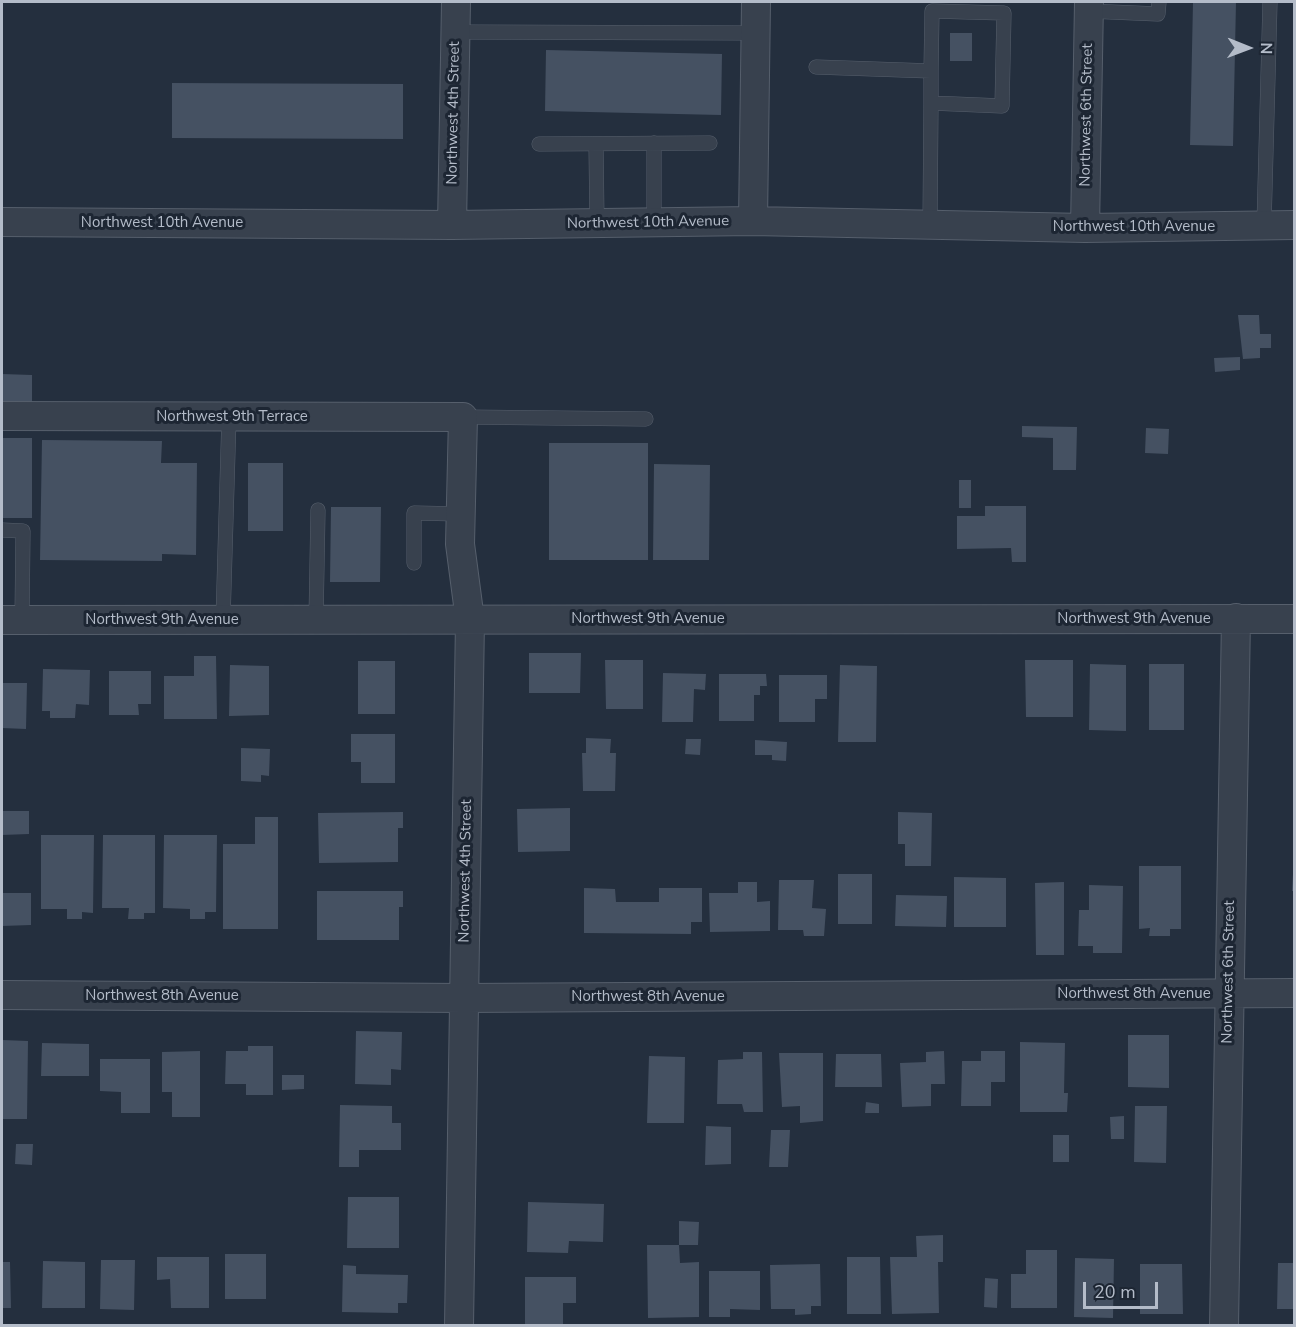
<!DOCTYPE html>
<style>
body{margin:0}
#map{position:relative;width:1296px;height:1327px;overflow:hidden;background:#242f3e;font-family:"Nunito Sans",sans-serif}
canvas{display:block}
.frame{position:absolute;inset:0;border:3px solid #b4bcc9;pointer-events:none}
.north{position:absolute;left:1218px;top:18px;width:60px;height:60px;-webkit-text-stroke:4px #1d2633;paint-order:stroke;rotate:91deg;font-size:16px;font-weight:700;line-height:24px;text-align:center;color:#b4bcc9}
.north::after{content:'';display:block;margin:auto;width:21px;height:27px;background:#b4bcc9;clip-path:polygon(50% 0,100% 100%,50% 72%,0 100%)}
.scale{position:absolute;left:1083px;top:1282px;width:75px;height:27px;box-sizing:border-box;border:3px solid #b4bcc9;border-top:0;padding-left:8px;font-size:18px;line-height:21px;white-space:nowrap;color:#b4bcc9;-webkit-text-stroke:4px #1d2633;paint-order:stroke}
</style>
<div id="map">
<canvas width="1296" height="1327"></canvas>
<div class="frame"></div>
<div class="north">N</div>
<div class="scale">20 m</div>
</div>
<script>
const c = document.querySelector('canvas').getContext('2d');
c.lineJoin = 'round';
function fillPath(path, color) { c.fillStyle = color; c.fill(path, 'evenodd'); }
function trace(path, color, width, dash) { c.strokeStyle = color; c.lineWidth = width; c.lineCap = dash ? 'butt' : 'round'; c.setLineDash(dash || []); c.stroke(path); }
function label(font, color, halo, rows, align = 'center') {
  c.font = font + ' "Nunito Sans",sans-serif'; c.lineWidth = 6; c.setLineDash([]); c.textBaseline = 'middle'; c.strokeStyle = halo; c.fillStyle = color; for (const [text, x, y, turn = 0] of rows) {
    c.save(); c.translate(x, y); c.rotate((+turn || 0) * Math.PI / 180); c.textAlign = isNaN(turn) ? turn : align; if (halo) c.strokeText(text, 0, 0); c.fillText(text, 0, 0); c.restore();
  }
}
const building = new Path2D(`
 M1193 2H1236L1233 146 1190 145Z
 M950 33H972V61H950Z
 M546 50 722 54 721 115 545 111Z
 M172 83 403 84V139L172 138Z
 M1238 315H1259L1260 334H1271V348H1260V358L1243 359Z
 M1240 357V370L1215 372 1214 358Z
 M2 374 32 375V405L2 404Z
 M1022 426 1077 427 1076 470H1053V438L1022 437Z
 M1146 428 1169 429 1168 454 1145 453Z
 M2 438H32V518H2Z
 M42 440 162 441 161 463H197L196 555 162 554V561L40 560Z
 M549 443H648V560H549Z
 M248 463H283V531H248Z
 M654 464 710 465 709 560H653Z
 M959 480H971V508H959Z
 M985 506H1026V562H1012L1011 548 957 549V516H985Z
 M331 507H381L380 582H330Z
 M529 653H581L580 693H529Z
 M194 656H216L217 719H164V676H194Z
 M605 660H643V709H606Z
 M1025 660H1073V717H1026Z
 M358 661H395V714H358Z
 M1090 664 1126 665V731L1089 730Z
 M1149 664H1184V730H1149Z
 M230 665 269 666V715L229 716Z
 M840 665 877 666 876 742H838Z
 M43 669 90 670 89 705 76 704 75 718H50V711H42Z
 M109 671H151V704H138L139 715H109Z
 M663 673 706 674 705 690 694 689 693 722H662Z
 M719 674H766L767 686H760V695H754V721H719Z
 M779 675H827V699H815V722H779Z
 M2 683H27L26 729 2 728Z
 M351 734H395V783H361V762H351Z
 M586 738 611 739 610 753H616L615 791H583L582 753H586Z
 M686 739H701L700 755 685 754Z
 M755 740 787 742 786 761 772 760V755H755Z
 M241 748 270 749 269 776 261 775V782L241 781Z
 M570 808V851L518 852 517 809Z
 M2 811H29V834L2 835Z
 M403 812V828H398V862L319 863 318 813Z
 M898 812 932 813 931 866H905V844H898Z
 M255 817H278V929H223V844H255Z
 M41 835H94L93 913 82 912V919H67V909H41Z
 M103 835H155V913H144V919H128L129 908H102Z
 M164 835H217L216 912H205V919H190V909L163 908Z
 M1139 866H1181V929H1170V936H1149L1150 928 1139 929Z
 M838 874H872V924H838Z
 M1293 874H1294V891H1292Z
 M954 877 1006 878V927H954Z
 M779 880H814L812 908 826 909 824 936H804L803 930H778Z
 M738 882H757V902L770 901V931L710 932 709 893H738Z
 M1064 882V955H1036L1035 883Z
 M1089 885 1123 886 1122 953H1093V946H1078L1079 910H1089Z
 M584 888 615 889 616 902H659V888H702V922H691V934L584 933Z
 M317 891H403V907H399V940H317Z
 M2 893H31V925L2 926Z
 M896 895 947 896 946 927 895 926Z
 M356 1031 402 1032 401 1070 391 1069V1085L355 1084Z
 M1128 1035H1169V1088L1128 1087Z
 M2 1040 28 1041 27 1119H2Z
 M1020 1042 1065 1043 1064 1093H1068L1067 1112H1020Z
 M42 1043 89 1044V1076H41Z
 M248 1046H273V1095H246V1084H225L226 1051H248Z
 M200 1051V1117H172V1092H162V1052Z
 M944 1051 945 1084H931V1106L902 1107 900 1063 926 1062V1052Z
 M981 1051H1005V1082H991V1106H961L962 1061H981Z
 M743 1052H762L763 1112H744L742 1104H717L718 1060 743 1059Z
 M779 1053H823V1121L800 1123V1106L782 1107Z
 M836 1054H881L882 1087H835Z
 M649 1056 685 1057 684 1123H647Z
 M100 1059H150V1113H121V1092L100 1091Z
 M282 1075H304V1089L282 1090Z
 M866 1102 879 1104V1113H865Z
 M340 1105 392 1106V1123H401V1150H359V1167H339Z
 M1135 1106H1167L1166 1163 1134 1162Z
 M1124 1116V1139H1111L1110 1117Z
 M706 1126 731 1127V1164L705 1165Z
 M771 1130H790L788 1167H769Z
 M1053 1135H1069V1162H1053Z
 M16 1144H33L32 1165 15 1164Z
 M348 1197H399V1248H347Z
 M528 1202 604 1204 603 1242 569 1241 568 1253 527 1252Z
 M679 1221 699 1222 698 1245H679Z
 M943 1235V1262H938L939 1313 892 1314 890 1257H917L916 1236Z
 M647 1245H679L680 1263 699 1262V1317L648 1318Z
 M1026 1250H1057V1308H1011V1274H1026Z
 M225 1254H266V1299H225Z
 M157 1257H209V1308H171L170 1279 157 1280Z
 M847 1257H880L881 1314H847Z
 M1075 1258 1114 1259 1113 1318 1074 1317Z
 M101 1260H135L134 1310 100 1309Z
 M43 1261 85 1262V1308H42Z
 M2 1262H10L11 1308H2Z
 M1278 1263H1294V1309H1277Z
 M820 1264 821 1306H811V1314L795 1315V1309H771L770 1265Z
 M1140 1264H1182L1183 1314H1140Z
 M343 1265 356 1266V1274L408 1275 407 1303H398V1313L342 1312Z
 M709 1271H760V1310L730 1309V1317H709Z
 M525 1277H576V1303H563V1326H525Z
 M985 1278 998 1279 997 1308 984 1307Z`);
const service = new Path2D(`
 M1088 11 1158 14 1159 2
 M456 32 755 33
 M816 67 931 71 932 11 1004 13 1002 106 931 103 930 225
 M931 103V71
 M654 143V223
 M539 144 710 143
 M596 144 597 223
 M1264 225 1270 2
 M463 417 646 419
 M2 530 23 531 22 620
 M414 563V513L461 514
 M223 620 229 417
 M316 620 318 510`);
const minor = new Path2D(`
 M753 221 756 2
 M2 222 452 225 753 221 1085 228 1294 225
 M452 225 456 2
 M1085 228 1089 2
 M2 416 463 417 460 544 470 620 459 1326
 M2 620 1294 619
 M2 995 464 998 1294 993
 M1224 1326 1236 618`);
const streetNames = [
 ["Northwest 4th Street",454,113,-89],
 ["Northwest 6th Street",1087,115,-89],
 ["Northwest 10th Avenue",162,223],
 ["Northwest 10th Avenue",648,223,-1],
 ["Northwest 10th Avenue",1134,227],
 ["Northwest 9th Terrace",232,417],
 ["Northwest 9th Avenue",648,619],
 ["Northwest 9th Avenue",1134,619],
 ["Northwest 9th Avenue",162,620],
 ["Northwest 4th Street",466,871,-89],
 ["Northwest 6th Street",1229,972,-89],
 ["Northwest 8th Avenue",1134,994],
 ["Northwest 8th Avenue",162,996],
 ["Northwest 8th Avenue",648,997]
];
fillPath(building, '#455162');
trace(service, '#565f6c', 15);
trace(minor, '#565f6c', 30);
trace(service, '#38414e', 14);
trace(minor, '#38414e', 28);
label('15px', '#b4bcc9', '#1d2633', streetNames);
</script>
